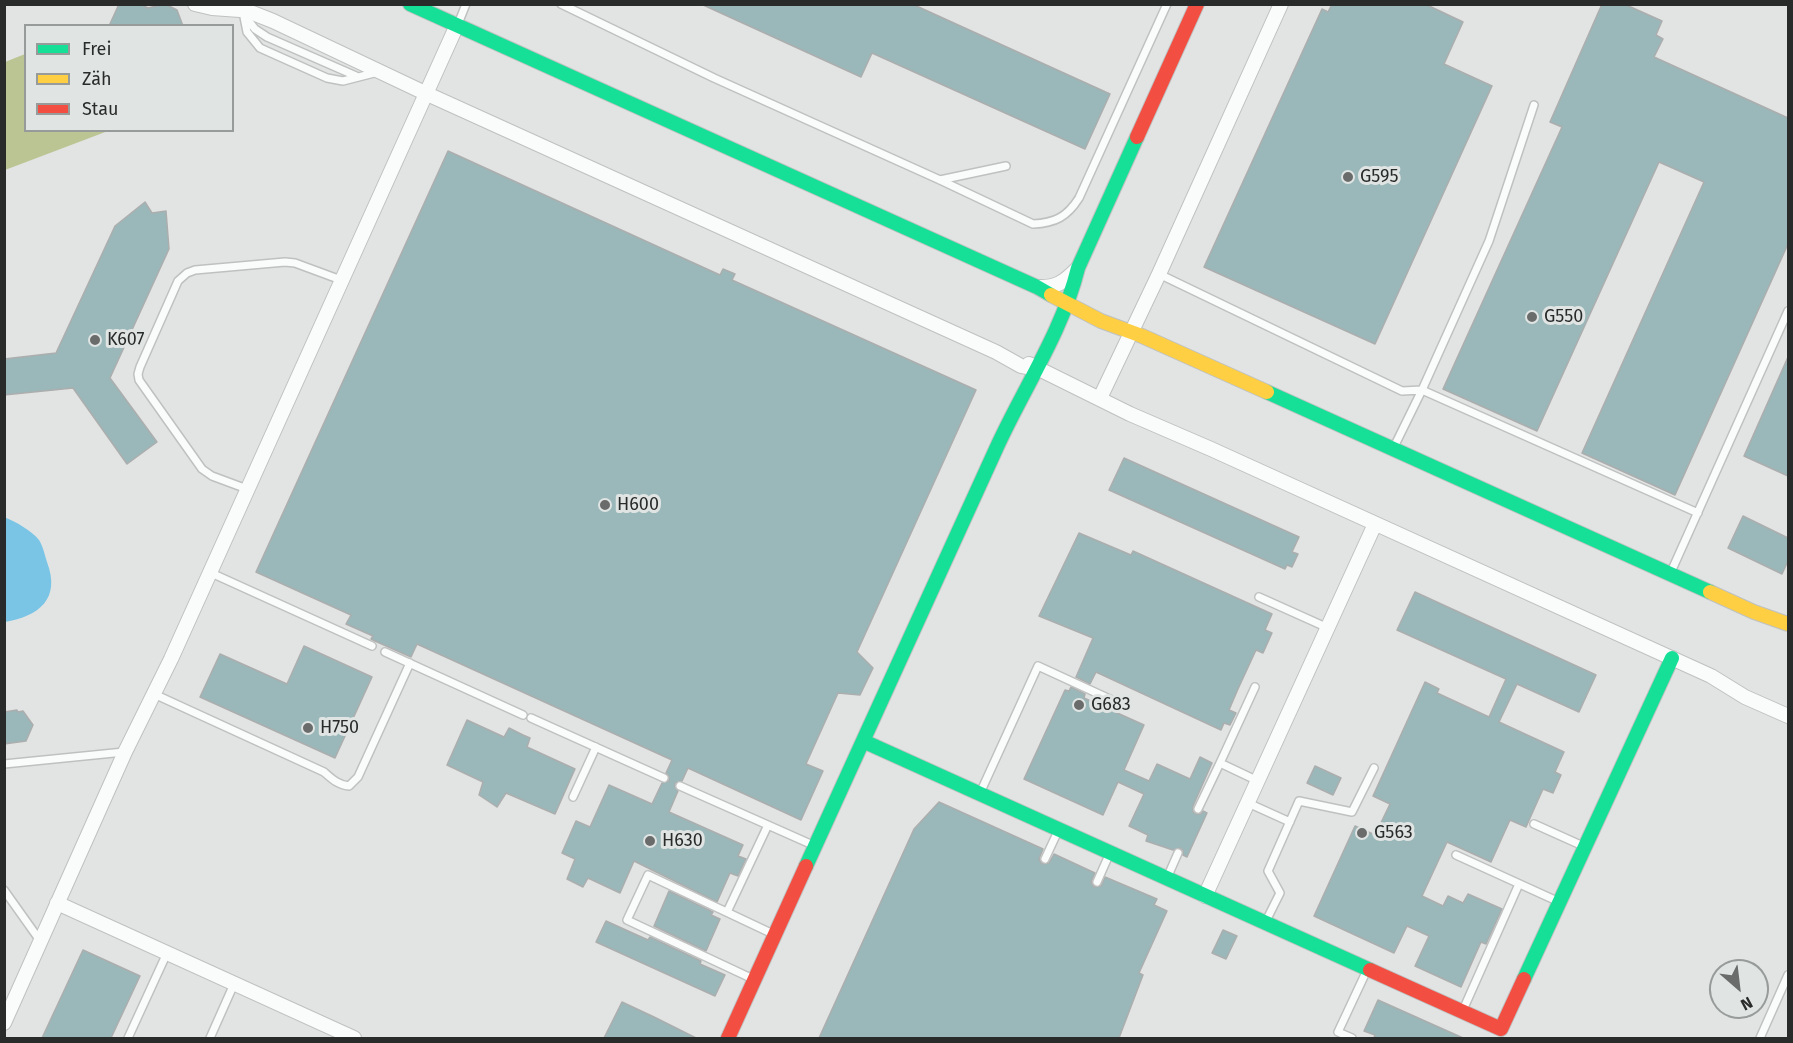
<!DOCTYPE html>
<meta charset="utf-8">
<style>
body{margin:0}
#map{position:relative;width:1793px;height:1043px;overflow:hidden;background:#e1e4e3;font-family:"Fira Sans",sans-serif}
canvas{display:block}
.frame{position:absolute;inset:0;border:6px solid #292b2a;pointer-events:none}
.legend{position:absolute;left:24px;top:24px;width:210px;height:108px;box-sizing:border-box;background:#e0e5e4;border:2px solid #979b9a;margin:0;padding:8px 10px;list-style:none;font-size:18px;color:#292b2a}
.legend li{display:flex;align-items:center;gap:12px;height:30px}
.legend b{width:30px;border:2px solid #979b9a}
.north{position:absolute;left:1709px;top:959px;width:60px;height:60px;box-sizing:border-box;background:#e0e5e4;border:2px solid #979b9a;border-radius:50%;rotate:152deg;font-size:16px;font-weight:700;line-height:24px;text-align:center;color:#292b2a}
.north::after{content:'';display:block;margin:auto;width:21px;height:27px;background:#696c6b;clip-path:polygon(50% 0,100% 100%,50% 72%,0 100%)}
</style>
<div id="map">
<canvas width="1793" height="1043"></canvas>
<div class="frame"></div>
<ul class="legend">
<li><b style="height:8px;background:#16e098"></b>Frei</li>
<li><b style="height:8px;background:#ffcf43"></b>Zäh</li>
<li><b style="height:8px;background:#f24e42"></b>Stau</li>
</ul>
<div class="north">N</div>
</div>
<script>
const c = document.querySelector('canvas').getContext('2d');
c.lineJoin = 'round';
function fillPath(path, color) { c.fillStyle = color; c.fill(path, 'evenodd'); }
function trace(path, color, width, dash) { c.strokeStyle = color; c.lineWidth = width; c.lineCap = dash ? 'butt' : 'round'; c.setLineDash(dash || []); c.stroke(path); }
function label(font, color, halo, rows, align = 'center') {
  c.font = font + ' "Fira Sans",sans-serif'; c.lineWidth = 6; c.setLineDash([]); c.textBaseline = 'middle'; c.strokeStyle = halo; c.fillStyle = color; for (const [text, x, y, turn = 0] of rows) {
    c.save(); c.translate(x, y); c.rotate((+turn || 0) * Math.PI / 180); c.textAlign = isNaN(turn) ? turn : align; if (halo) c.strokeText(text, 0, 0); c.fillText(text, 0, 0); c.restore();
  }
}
const forest = new Path2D(`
 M25 54 26 130 108 131 5 170V62Z`);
const water = new Path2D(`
 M4 517C16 522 31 530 39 540 43 546 45 556 47 562 61 599 39 616 5 622Z`);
const building = new Path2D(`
 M119 4H140L148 8 165 4 177 10 183 26H109Z
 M701 4H912L1110 94 1085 149 872 53 861 77Z
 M1332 4H1425L1463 22 1444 64 1492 86 1375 344 1204 267 1322 9 1328 12Z
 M1602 4H1624L1662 21 1656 35 1663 39 1654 57 1788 118V244L1675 495 1582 453 1704 182 1659 162 1537 431 1443 389 1562 127 1550 122Z
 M448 151 720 275 723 269 735 274 732 280 976 390 857 652 873 668 860 695 838 693 806 764 823 771 801 820 688 768 682 781 675 783V787L678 791 669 812 743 845 738 856 746 859 738 876 730 873 717 902 634 861 620 893 588 878 583 887 567 879 575 859 562 853 576 821 590 827 609 785 652 804 662 783 669 781V777L666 773 672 760 417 644 411 657 375 641 371 639 373 636 346 624 351 615 256 572Z
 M145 202 152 213 166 211 169 249 110 378 157 442 127 464 73 388 4 395V359L56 353 115 226Z
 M1788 357V476L1744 456Z
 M1124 458 1299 537 1292 552 1298 554 1292 567 1287 565 1285 569 1109 490Z
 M1743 516 1788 538V561L1782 574 1728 548Z
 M1079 533 1131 555 1133 551 1272 614 1265 630 1272 633 1263 653 1256 650 1238 689 1229 710 1236 713 1230 725 1224 723 1221 730 1096 672 1090 684 1076 677 1093 638 1039 616Z
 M1415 592 1596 675 1579 712 1517 684 1499 722 1564 752 1555 772 1561 775 1553 793 1543 789 1526 827 1510 820 1491 862 1447 842 1422 896 1443 906 1448 896 1463 903 1468 894 1502 909 1486 944 1481 942 1461 987 1415 966 1429 936 1407 926 1394 953 1314 916 1355 826 1375 835 1390 804 1373 796 1425 682 1439 689 1437 693 1489 717 1506 679 1397 630Z
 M304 646 372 677 335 758 200 697 220 654 287 684Z
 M1071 687 1085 694 1084 698 1144 725 1124 770 1149 781 1157 764 1190 779 1200 757 1212 763 1193 806V812L1196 814H1201L1203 811 1207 813 1187 857 1183 855V850L1180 848 1173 850 1146 841 1148 835 1129 826 1144 794 1118 782 1103 815 1024 779 1065 690 1069 691Z
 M17 710 18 712 23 711 33 725 26 741 4 744V712Z
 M467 720 504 737 509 728 523 735 530 738 527 747 575 769 555 814 506 793 497 807 479 795 483 782 447 765Z
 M1315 766 1341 778 1333 795 1307 783Z
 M939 802 1043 849 1039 859 1042 864 1049 863 1054 854 1095 873 1091 882 1094 887 1101 886 1105 877 1157 899 1154 905 1167 911 1139 973 1143 975 1119 1038H819L914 829Z
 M669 891 713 912 711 915 720 919 706 951 654 926Z
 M606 921 648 940 650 937 701 961 700 964 725 975 715 996 596 942Z
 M1223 930 1237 936 1226 959 1212 953Z
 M83 950 140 976 111 1038H42Z
 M1378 1000 1463 1038H1374L1375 1035 1364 1031Z
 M622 1002 654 1017 696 1038H604Z`);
const lane = new Path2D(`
 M561 4 714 78 940 180 1033 224C1055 223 1067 217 1079 198L1167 4
 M244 15 255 29 267 37 356 76
 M244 17 247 32 260 48 327 78 343 81 378 72
 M458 24 466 4
 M940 180 1006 166
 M1159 274 1402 391 1422 390 1698 513
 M1394 447 1422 390 1489 241 1534 105
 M247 489 212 476 202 469 139 380 138 374 140 367 178 281 187 273 195 270 285 262 295 263 341 280
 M209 572 372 646
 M1671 572 1788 311
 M1259 597 1328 628
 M385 652 523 715
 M154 694 324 772C332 779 338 785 349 786L358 777 410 663
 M531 718 664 778
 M1220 763 1255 687
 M4 764 124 752
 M680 786 815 846
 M981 791 1038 666 1125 706
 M573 797 596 747
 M1248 803 1290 822
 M1198 809 1220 763 1258 781
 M1534 824 1583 846
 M1456 855 1557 901
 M1045 859 1058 831
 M1167 878 1178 853
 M1097 882 1109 855
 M4 890 41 942
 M727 912 768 825
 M1266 921 1280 893 1268 871 1299 801 1352 812 1374 768
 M753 979 627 920 648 875 773 934
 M1463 1010 1519 884
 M128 1038 167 953
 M210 1038 234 984
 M1352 1038 1338 1032 1367 970
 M1760 1038 1788 975`);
const street = new Path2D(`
 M195 4 212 8 240 10
 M230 4 273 21 425 93 996 352 1021 366 1036 369
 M1038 287C1056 288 1064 282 1076 270
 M1029 364 1130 414 1211 449 1711 676 1745 697 1788 716
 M1100 398 1159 274 1281 4
 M1205 896 1375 524
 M57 903 354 1038
 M4 1023 125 752 171 659 457 25`);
const fast = new Path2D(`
 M410 4 1037 287 1051 295
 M1267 392 1710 592
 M863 741 1370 970
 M806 866C869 727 932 588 996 449 1023 389 1062 333 1078 268L1137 137
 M1524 979 1672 658`);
const slow = new Path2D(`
 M1051 295 1101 321 1142 336 1267 392
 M1710 592 1754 612 1788 624`);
const jam = new Path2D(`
 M1137 137 1197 4
 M1370 970 1501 1029 1524 979
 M728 1038 806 866`);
const markers = [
 [1348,177,6,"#696c6b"],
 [1532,317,6,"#696c6b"],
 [95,340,6,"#696c6b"],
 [605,505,6,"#696c6b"],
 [1079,705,6,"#696c6b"],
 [308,728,6,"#696c6b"],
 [1362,833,6,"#696c6b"],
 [650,841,6,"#696c6b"]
];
const poiNames = [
 ["G595",1360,177],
 ["G550",1544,317],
 ["K607",107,340],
 ["H600",617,505],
 ["G683",1091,705],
 ["H750",320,728],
 ["G563",1374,833],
 ["H630",662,841]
];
fillPath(forest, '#bbc594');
fillPath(water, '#7ac4e5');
fillPath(building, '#9ab7b9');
trace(building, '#acaeae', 1.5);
trace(lane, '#bfc1c0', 10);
trace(street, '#bfc1c0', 16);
trace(fast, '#bfc1c0', 16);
trace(slow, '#bfc1c0', 16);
trace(jam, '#bfc1c0', 16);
trace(lane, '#fafbfb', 7);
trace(street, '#fafbfb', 14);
trace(fast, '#16e098', 14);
trace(slow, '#ffcf43', 14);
trace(jam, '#f24e42', 14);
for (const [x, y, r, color] of markers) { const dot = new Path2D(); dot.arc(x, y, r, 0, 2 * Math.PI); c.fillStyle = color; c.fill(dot); trace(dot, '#e0e5e4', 2); }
label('18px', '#292b2a', '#e0e5e4', poiNames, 'left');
</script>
